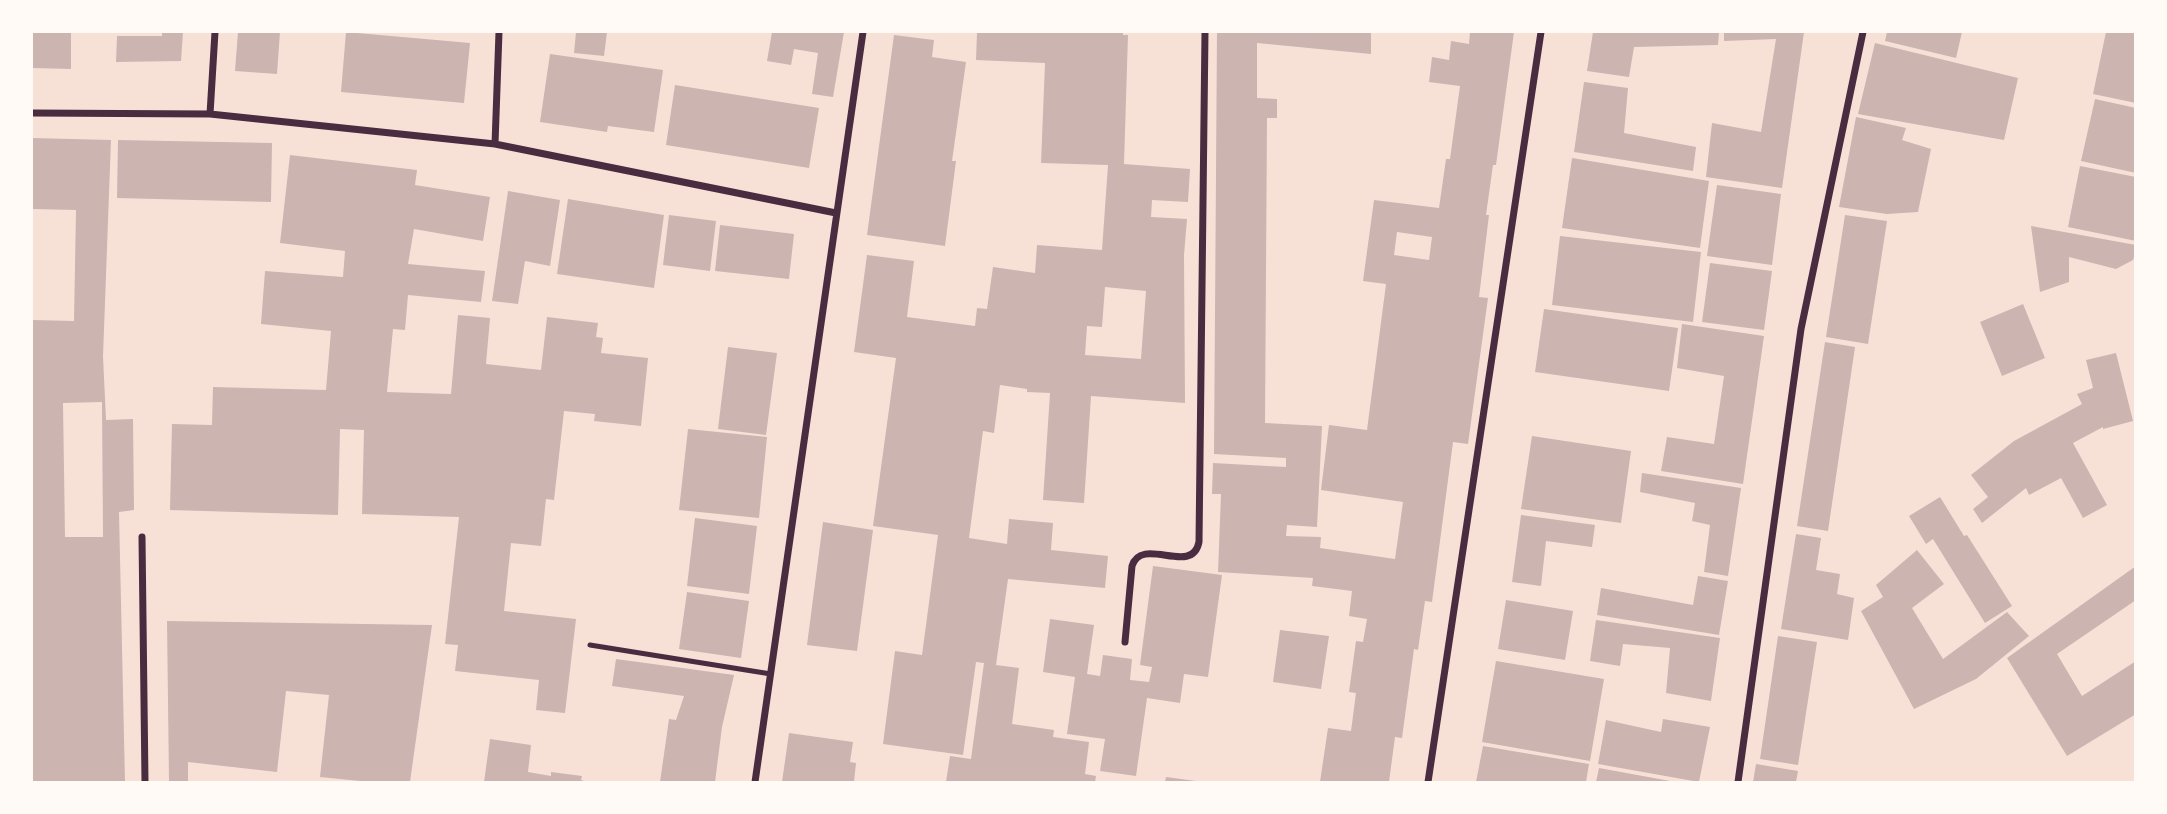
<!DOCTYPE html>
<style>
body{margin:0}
#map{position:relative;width:2167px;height:814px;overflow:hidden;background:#f7e1d7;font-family:Commissioner,sans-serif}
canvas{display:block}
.frame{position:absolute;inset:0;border:33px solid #fffaf5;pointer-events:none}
</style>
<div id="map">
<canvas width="2167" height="814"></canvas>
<div class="frame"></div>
</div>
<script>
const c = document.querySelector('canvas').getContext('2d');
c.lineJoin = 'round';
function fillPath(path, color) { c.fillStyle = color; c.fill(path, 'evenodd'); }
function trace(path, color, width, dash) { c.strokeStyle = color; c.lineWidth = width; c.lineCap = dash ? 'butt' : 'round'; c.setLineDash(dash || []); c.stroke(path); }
const building = new Path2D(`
 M32 32H71V69L32 68Z
 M162 32H183L181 61 116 62 117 36H162Z
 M238 32H280L277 74 235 71Z
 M346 32 470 43 464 103 341 92Z
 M576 32H607L604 56 574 53Z
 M772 32H844L833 97 812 94 818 53 794 49 791 65 767 61Z
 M977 32H1123V35H1128L1124 164 1190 169 1188 202 1152 200 1151 217 1187 219 1184 255 1185 403 1091 396 1084 503 1043 500 1050 393 1027 392V389L1000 385 994 433 983 431 969 538 1007 544 1009 519 1053 523 1051 550 1108 556 1105 588 1008 579 996 665 1019 668 1012 724 1054 730 1053 737 1089 742 1085 774 1096 776 1095 782H946L950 756 971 759 984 663 976 662 963 755 883 744 895 651 922 655 938 535 873 526 896 358 854 352 867 255 914 261 907 317 975 326 977 308 987 309 993 267 1035 273 1037 245 1102 250 1108 165 1041 163 1045 63 976 60ZM1105 287 1146 291 1141 359 1085 355 1087 326 1102 327Z
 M1217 32H1371V54L1257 43V98L1277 99V118H1267L1265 423 1322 426 1317 527 1287 525 1286 536 1321 537 1320 548 1395 559 1403 502 1321 490 1329 425 1367 430 1386 284 1363 281 1374 200 1439 208 1446 159H1450L1460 86 1429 82 1432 57 1449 60 1451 41 1469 44 1470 32H1514L1496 165H1493L1486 215H1489L1479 297 1488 298 1468 444 1453 442 1432 602 1425 601 1418 650 1414 649 1402 738 1395 737 1389 782H1320L1328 728 1351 731 1356 693 1349 692 1356 641 1363 642 1367 619 1349 616 1352 591 1312 586 1313 578 1218 572 1221 494H1212L1213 463 1286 467V458L1214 454ZM1397 232 1432 237 1429 260 1394 255Z
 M1593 32H1719L1718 45 1634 47 1629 77 1587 71Z
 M1724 32H1804L1782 188 1706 177 1712 123 1761 132 1776 39 1724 41Z
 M1887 32H1962L1956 58 1885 41Z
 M2106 32H2136V103L2093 94Z
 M894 35 934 40 932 57 966 62 952 161H956L945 246 867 235Z
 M1875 43 2018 78 2004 140 1858 114Z
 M550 54 663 70 654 132 608 126 607 132 540 122Z
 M1584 82 1628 88 1624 133 1696 147 1693 171 1574 152Z
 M675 85 819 108 809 168 666 145Z
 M2095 99 2136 108V173L2081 161Z
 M1856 117 1906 128 1902 140 1931 149 1918 212 1887 214 1839 207Z
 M32 138 111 140 103 356 106 420 133 419 134 510 119 512 125 782H32V320L74 321 76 210 32 209ZM102 402 103 537H65L63 403Z
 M118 140 272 143 271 202 117 198Z
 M290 155 417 170 415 185 490 197 483 241 414 229 408 264 485 271 481 302 408 295 405 330 393 329 387 392 451 394 458 315 490 318 486 364 541 370 547 317 598 323 596 337 603 338 601 353 648 358 641 426 594 421 595 414 564 411 554 500 546 499 541 546 511 543 504 611 576 619 565 713 536 710 539 680 455 671 458 645 445 644 459 517 362 514 364 430 340 429 338 515 170 510 172 424 212 425 213 387 326 390 331 331 261 324 265 271 343 277 345 251 280 243Z
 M1572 158 1709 181 1700 248 1562 228Z
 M2080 166 2136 177V241L2068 227Z
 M1717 185 1781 194 1772 265 1707 256Z
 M508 191 560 200 550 266 525 261 518 304 492 301Z
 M568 199 664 215 654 288 557 274Z
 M669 215 716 221 710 271 663 265Z
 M1845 215 1887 221 1868 344 1826 337Z
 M720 225 794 234 789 279 715 271Z
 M2031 226 2136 245V251L2133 260 2116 269 2069 257V282L2040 292Z
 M1560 236 1701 252 1693 322 1552 305Z
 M1710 263 1772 271 1764 330 1702 322Z
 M2023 304 2045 358 2002 376 1980 322Z
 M1544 309 1678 328 1669 391 1535 372Z
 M1682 324 1764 336 1743 484 1661 471 1667 437 1714 444 1724 376 1677 368Z
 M1825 342 1855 347 1828 531 1797 526Z
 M728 347 777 353 766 435 718 429Z
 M2116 353 2133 421 2103 429V427L2073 443 2107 505 2083 518 2061 478 2029 495 2026 488 1982 523 1973 509 1988 497 1971 475 2014 441 2082 404 2077 394 2093 388 2086 360Z
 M688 429 767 437 759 518 679 510Z
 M1532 436 1631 451 1621 523 1521 509Z
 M1642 473 1741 488 1728 576 1704 572 1710 525 1692 521 1695 503 1640 492Z
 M1940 497 1964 536 1967 535 2012 606 1985 623 1933 539 1926 544 1909 516Z
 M1521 515 1595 525 1592 547 1546 541 1541 586 1512 582Z
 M695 518 757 526 749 594 687 586Z
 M823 522 873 530 857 651 807 645Z
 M1796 534 1821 538 1816 570 1840 574 1837 594 1854 598 1848 640 1781 629Z
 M1917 550 1944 584 1912 608 1943 659 2007 612 2029 636 1976 679 1914 709 1861 611 1883 597 1876 585Z
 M1153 566 1222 575 1208 677 1184 674 1180 703 1147 698 1136 776 1100 771 1105 739 1067 734 1075 677 1043 672 1050 619 1094 625 1087 674 1100 676 1103 655 1132 659 1130 680 1149 682 1152 667 1140 665Z
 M2136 566V600L2057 654 2082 696 2136 661V714L2067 756 2007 658Z
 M1698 576 1728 581 1719 635 1597 615 1601 588 1693 605Z
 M687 592 749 601 741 658 679 649Z
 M1506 600 1573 611 1565 660 1498 649Z
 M1596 620 1720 638 1711 701 1666 693 1670 648 1623 644 1620 666 1590 661Z
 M167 621 432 625 410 782H370L320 777 329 695 286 691 277 772 188 762V782H169Z
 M1280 630 1329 636 1321 689 1273 682Z
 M1778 636 1817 642 1798 765 1760 759Z
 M616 659 734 675 722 727 715 782H660L669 719 676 720 684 696 612 686Z
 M1496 661 1604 679 1590 761 1482 742Z
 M1663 719 1710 727 1699 782 1598 764 1606 720 1661 732Z
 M789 733 853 742 850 762 856 763 854 782H782Z
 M490 739 531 745 528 772 551 776V772L582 776 581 780 587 782H484Z
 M1483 746 1589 764 1586 782H1476Z
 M1756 764 1798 771 1796 782H1753Z
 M1599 768 1670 781V782H1596Z
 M1166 777 1196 781V782H1165Z`);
const service = new Path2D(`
 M590 645 771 674`);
const minor = new Path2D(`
 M32 113 210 114 495 144 836 213
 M210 114 215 32
 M495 144 499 32
 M142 537 145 782
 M1125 642 1132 566C1142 535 1192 577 1199 542L1205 32
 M755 782 863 32
 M1428 782 1541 32
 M1738 782 1801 329 1863 32`);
fillPath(building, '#ccb4b1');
trace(service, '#4a2c40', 5);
trace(minor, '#4a2c40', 7);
</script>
